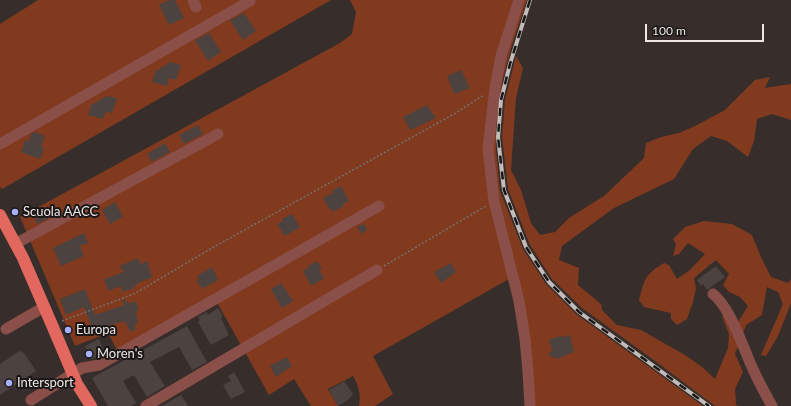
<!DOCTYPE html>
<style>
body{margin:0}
#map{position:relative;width:791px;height:406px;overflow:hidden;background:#372e2b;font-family:Lato,sans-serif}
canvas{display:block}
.scale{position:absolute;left:645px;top:24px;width:119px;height:18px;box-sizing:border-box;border:2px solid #ece6e4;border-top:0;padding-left:5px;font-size:12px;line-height:14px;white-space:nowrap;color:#ece6e4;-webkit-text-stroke:3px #1b1716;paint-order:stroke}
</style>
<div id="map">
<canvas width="791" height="406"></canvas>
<div class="scale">100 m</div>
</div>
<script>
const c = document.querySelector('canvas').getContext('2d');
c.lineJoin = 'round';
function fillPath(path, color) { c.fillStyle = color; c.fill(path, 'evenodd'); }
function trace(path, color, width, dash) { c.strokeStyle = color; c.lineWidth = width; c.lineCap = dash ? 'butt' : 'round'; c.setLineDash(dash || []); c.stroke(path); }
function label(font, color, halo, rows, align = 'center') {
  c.font = font + ' Lato,sans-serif'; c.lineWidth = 4; c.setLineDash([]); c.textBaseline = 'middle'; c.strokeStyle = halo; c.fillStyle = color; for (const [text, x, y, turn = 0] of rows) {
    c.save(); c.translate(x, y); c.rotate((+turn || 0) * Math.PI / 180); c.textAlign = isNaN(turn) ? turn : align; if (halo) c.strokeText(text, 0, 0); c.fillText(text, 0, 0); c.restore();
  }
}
const green = new Path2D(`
 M38 0H331L2 189 0 187V24Z
 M350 0H527L512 45 503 79 496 128V149L500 191 523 249 546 284 576 314 703 406H533V388L509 279 373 356 393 394 375 406H359C361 395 359 386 353 376L328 389 338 406H311L294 379 269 395 214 297 117 350 108 333 75 346 20 217 340 43 352 34 356 12Z
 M516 56 523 68 516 98 511 170 521 190 531 223 540 235 555 232 569 218 604 196 644 158 646 143 661 137 679 133 697 125 725 110 755 80 770 77 765 88 791 84V120L772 114 757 119 754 141 748 157 727 141 711 136 693 149 674 179 614 208 562 246 559 260 579 268 578 285 601 304 602 310 617 325 641 330 685 355 702 367 715 379 728 348 729 334 722 316 731 311 738 322 748 306 740 297 729 292 723 285 729 274 716 260 694 278 696 289 693 302 687 319 677 325 671 319V313L644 307 639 300C645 279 644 275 664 263L669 265 677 279 690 270 705 254 688 243 679 254 673 256 676 244 673 239 685 227 704 221 732 224 752 235 761 257 771 277 788 283 791 279V303L778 336 766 356 761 355 783 304 778 292 767 287 762 315 746 325 735 354 743 372 735 389 736 405 739 406H715L651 358 582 308 552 279 530 245 508 189 502 137 505 100Z`);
const building = new Path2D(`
 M169 0H175L184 18 169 25 159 5Z
 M244 13 256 31 243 40 230 20Z
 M209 33 221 52 208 61 195 40Z
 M170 62 181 65 176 80 169 78 167 86 152 82 156 70H158Z
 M461 70 470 88 454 94 447 76Z
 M106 96 117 98 112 113 106 112 103 119 88 115 92 103 94 104Z
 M427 105 436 118 410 130 403 117Z
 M198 125 203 134 184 144 179 135Z
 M35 132 45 136 41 147 44 148 40 159 21 152 25 140 29 141 31 134Z
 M165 143 170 152 152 162 147 154Z
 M341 186 349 201 343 203 344 206 332 212 330 208 329 209 323 198 333 193 332 191Z
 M115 202 123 217 110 224 102 210Z
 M47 208 52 216 38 224 33 216Z
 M292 214 300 227 285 236 277 224 283 221 282 219Z
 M364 224 367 230 361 234 357 227Z
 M84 233 88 243 80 246 84 256 61 266 53 248Z
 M138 258 140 264 147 261 152 277 138 283 132 289 122 292 121 286 108 291 104 279 124 272 120 266Z
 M317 261 322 269 319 270 324 278 311 286 303 271 309 267 308 266Z
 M451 263 456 272 441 283 434 272Z
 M716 266 725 277 707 290 703 284 701 286 697 280Z
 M212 267 218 280 202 289 197 281 199 280 197 276Z
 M281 283 293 301 282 308 271 289Z
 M85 289 95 315 124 305 122 298 129 303 136 301 139 310 136 311 138 323 134 325 136 329 130 332 125 321 93 330 84 307 66 315 60 299Z
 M218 308 223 316 221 318 229 335 211 345 198 322 200 320 198 317 207 312 208 315Z
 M187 326 207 362 192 370 179 347 150 362 165 386 147 397 134 375 123 381 136 403 131 406H108L92 378Z
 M570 335 574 352 557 359 548 355 552 350 549 340 560 336 564 337Z
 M99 339 105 353 91 359 85 346Z
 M19 351 24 353 36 371 0 395V364Z
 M287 357 292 366 276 377 270 366Z
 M234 372 245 392 231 399 223 385 231 381 228 376Z
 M344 381 353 394 348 400 338 406 329 390Z
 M181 395 188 406H162Z`);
const path = new Path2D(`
 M384 266 486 206
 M62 321 134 294 212 248 454 114 484 95`);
const minor = new Path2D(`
 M193 0 196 7
 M519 0 501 56 495 88 488 149 494 201 519 301 525 339 528 371 530 406
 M0 144 250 1
 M15 244 218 134
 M713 294C730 307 743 347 752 367 758 381 765 393 772 406
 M6 329 44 307
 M31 400 82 368 99 365 379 206
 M146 406 377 270`);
const major = new Path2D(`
 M0 215 23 258 52 325 77 384 91 406`);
const rail = new Path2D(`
 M530 0 510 64 501 100 498 137 504 190 526 247 549 282 579 312 709 406`);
const markers = [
 [15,212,4,"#a5b1fc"],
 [68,330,4,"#a5b1fc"],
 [89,354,4,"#a5b1fc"],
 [9,383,4,"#a5b1fc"]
];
const poiNames = [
 ["Scuola AACC",23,212],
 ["Europa",76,330],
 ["Moren's",97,354],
 ["Intersport",17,383]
];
fillPath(green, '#813a1e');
fillPath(building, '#4c4340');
trace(path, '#776f6d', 1.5, [2, 2]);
trace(minor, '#8b4f49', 11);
trace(major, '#e2685f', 12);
trace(rail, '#c2bbb9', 4);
trace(rail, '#1b1716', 2.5, [8]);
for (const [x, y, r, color] of markers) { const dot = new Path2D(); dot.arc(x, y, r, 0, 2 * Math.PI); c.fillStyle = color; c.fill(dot); trace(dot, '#1b1716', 1.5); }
label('13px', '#ece6e4', '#1b1716', poiNames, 'left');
</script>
